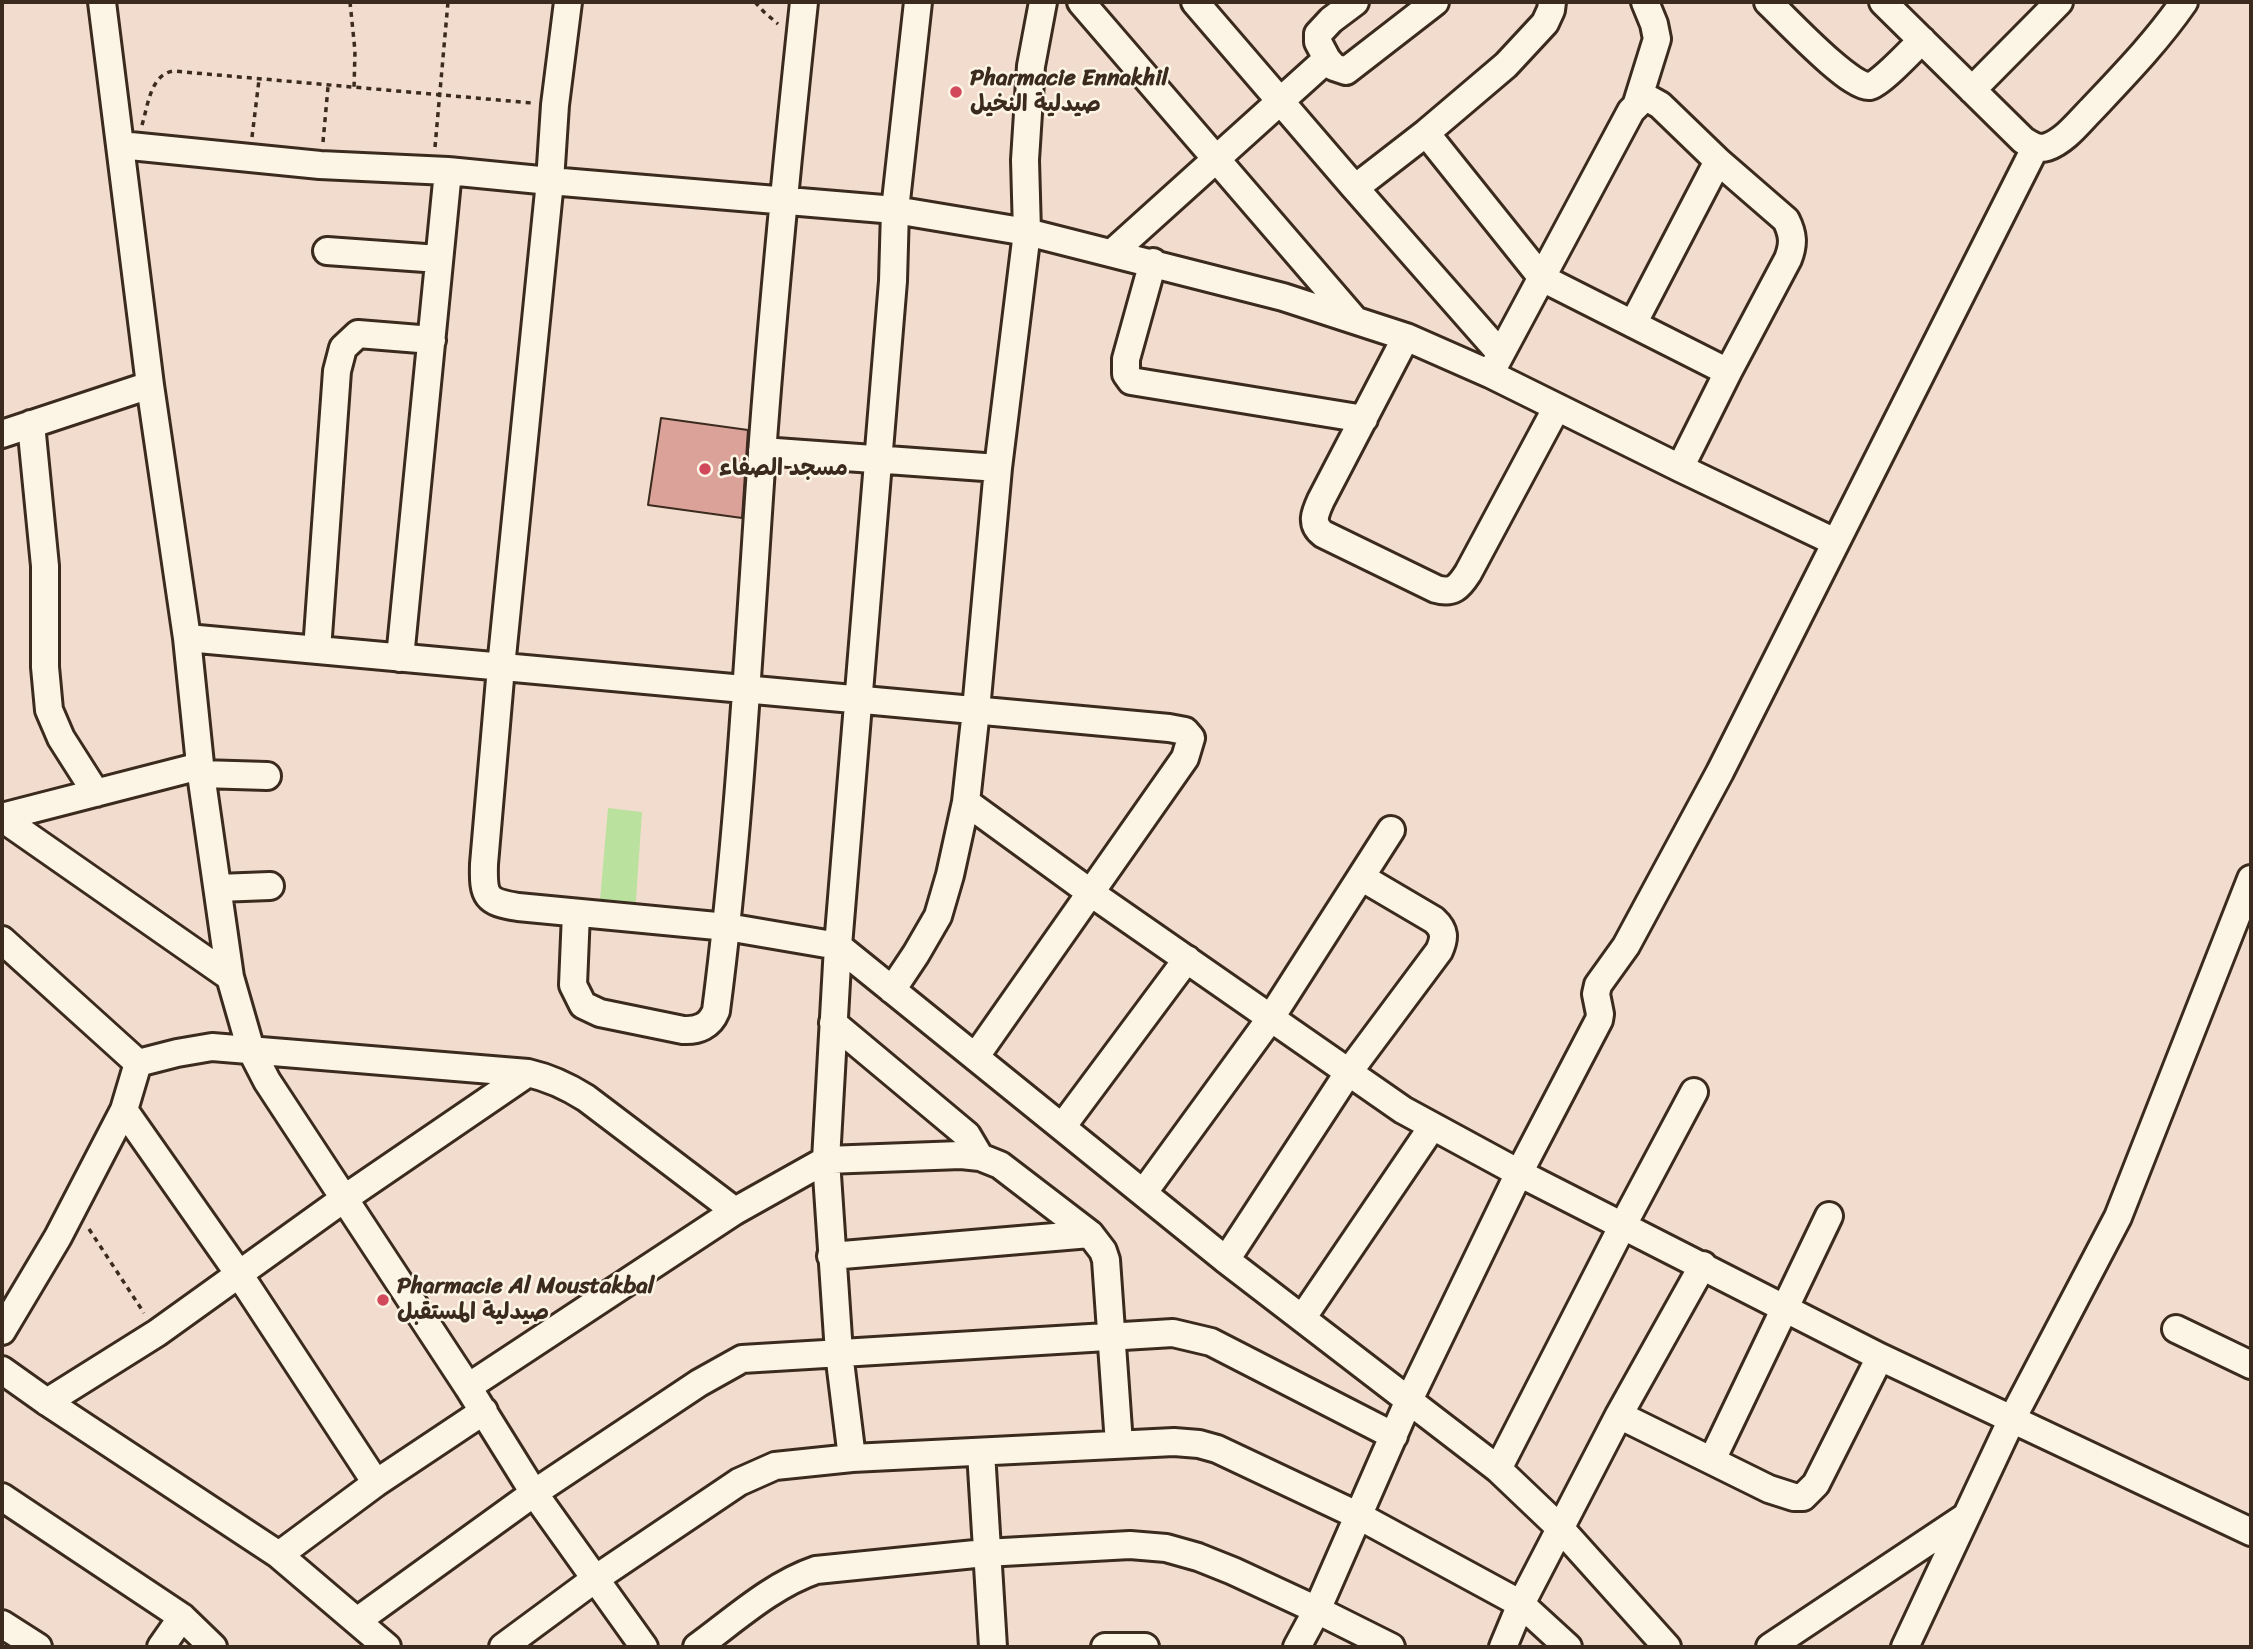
<!DOCTYPE html>
<meta charset="utf-8">
<style>
body{margin:0}
#map{position:relative;width:2253px;height:1649px;overflow:hidden;background:#f2dcce;font-family:Sriracha,sans-serif}
canvas{display:block}
.frame{position:absolute;inset:0;border:4px solid #3b2a1e;pointer-events:none}
</style>
<div id="map">
<canvas width="2253" height="1649"></canvas>
<div class="frame"></div>
</div>
<script>
const c = document.querySelector('canvas').getContext('2d');
c.lineJoin = 'round';
function fillPath(path, color) { c.fillStyle = color; c.fill(path, 'evenodd'); }
function trace(path, color, width, dash) { c.strokeStyle = color; c.lineWidth = width; c.lineCap = dash ? 'butt' : 'round'; c.setLineDash(dash || []); c.stroke(path); }
function label(font, color, halo, rows, align = 'center') {
  c.font = font + ' Sriracha,"Playpen Sans Arabic",sans-serif'; c.lineWidth = 5; c.setLineDash([]); c.textBaseline = 'middle'; c.strokeStyle = halo; c.fillStyle = color; for (const [text, x, y, turn = 0] of rows) {
    c.save(); c.translate(x, y); c.rotate((+turn || 0) * Math.PI / 180); c.textAlign = isNaN(turn) ? turn : align; if (halo) c.strokeText(text, 0, 0); c.fillText(text, 0, 0); c.restore();
  }
}
const green = new Path2D(`
 M608 808 642 812 635 915 599 912Z`);
const building = new Path2D(`
 M661 418 748 430 742 518 648 505Z`);
const path = new Path2D(`
 M350 2 355 51 354 89
 M755 2 764 12 778 24
 M142 125C148 106 150 75 173 71L532 103
 M252 137 259 80
 M323 142 328 87
 M435 147 448 2
 M89 1229 144 1313`);
const minor = new Path2D(`
 M102 2 150 385 187 638 201 774 230 977 251 1050 267 1081 468 1387 534 1493 644 1647
 M568 2 555 105 550 181 501 667 484 864C483 897 486 902 518 907L727 927 838 946 1226 1260 1498 1469 1561 1529 1667 1647
 M1081 2 1354 319
 M1195 2 1355 188 1426 133 1506 65 1545 23 1551 10 1552 2
 M1768 2C1784 17 1852 90 1870 86 1879 85 1913 49 1922 40
 M1883 2 2023 140C2031 145 2038 150 2047 147 2065 141 2080 121 2092 109 2125 74 2157 41 2184 2
 M1327 59 1334 67 1346 71 1435 2
 M1972 90 2059 2
 M1637 103 1657 39 1654 24 1645 2
 M1426 133 1542 278 1728 372
 M120 145 320 165 448 171 550 181 895 210 1027 232 1283 297 1406 337 1490 374 1680 468 1835 542
 M1355 188 1500 353
 M327 251 439 259
 M1112 253 1327 59 1318 42V34L1331 20 1355 2
 M1153 262 1126 359V374L1131 381 1364 419
 M1633 324 1718 161
 M1406 337 1321 500C1315 513 1310 524 1323 534L1436 589C1453 594 1459 587 1468 573L1557 407
 M1490 374 1631 111 1642 100H1651L1660 105 1718 161 1786 220C1793 234 1794 244 1788 259L1728 372 1680 468
 M31 424 45 566V667L49 710 61 738 96 793
 M2 434 150 385
 M762 451 998 468 976 710 966 802 950 875 938 916 916 954 892 990
 M998 468 1027 232 1025 160 1031 66 1043 2
 M187 638 1169 728 1185 731 1191 738 1185 758 976 1056
 M317 650 337 371 343 348 358 334 432 340
 M400 658 448 171
 M201 774 267 776
 M966 802 1091 893 1403 1110 1519 1173 1880 1357 2251 1532
 M2 817 200 766
 M2 818 230 977
 M218 888 270 886
 M576 913 573 985 583 1005 600 1013 683 1030C698 1031 710 1026 716 1011 740 827 749 640 762 454 773 303 788 152 804 2
 M2 940 138 1063
 M833 1023 967 1135 980 1157
 M124 1110 239 1274 376 1483
 M1062 1127 1187 959
 M1144 1192 1270 1019 1391 830
 M831 1256 1090 1234
 M1226 1260 1348 1073 1439 951C1445 938 1445 930 1434 920L1361 877
 M1303 1317 1432 1127
 M2176 1329 2251 1365
 M2 1331 58 1237 124 1110 138 1063 177 1053 212 1047 528 1073C550 1078 567 1086 586 1098L735 1211
 M2 1370 47 1402 279 1555 387 1647
 M468 1387 735 1211 826 1160 961 1155 980 1157 1000 1165 1090 1234 1103 1251 1106 1260 1119 1444
 M47 1402 157 1333 345 1198 528 1073
 M1619 1415 1769 1489 1794 1497H1803L1816 1484 1880 1357
 M981 1452 993 1647
 M852 1458 839 1353 826 1160 838 946 893 281 895 210 918 2
 M1712 1460 1829 1216
 M1498 1469 1623 1225 1694 1092
 M2 1497 182 1617 213 1647
 M279 1555 376 1483 484 1411
 M357 1621 534 1493 699 1383 742 1359 1173 1333 1211 1342 1394 1436
 M2 1624 38 1647
 M161 1647 182 1617
 M503 1647 595 1579 739 1482 775 1466 852 1458 1174 1442 1199 1444 1217 1449 1359 1516 1521 1604 1568 1647
 M697 1647C734 1620 772 1585 816 1570L985 1553 1130 1545 1166 1548 1198 1557 1233 1571 1317 1610 1391 1647
 M1105 1647H1145
 M1297 1647 1317 1610 1409 1400 1519 1173 1599 1020 1600 1014 1596 994 1598 985 1626 946 1720 772 2035 148
 M1503 1647 1521 1604 1619 1415 1703 1265
 M1770 1647 1965 1517
 M1905 1647 2012 1419 2118 1217 2251 879`);
const markers = [
 [956,92,7,"#d1495b"],
 [705,469,7,"#d1495b"],
 [383,1300,7,"#d1495b"]
];
const poiNames = [
 ["Pharmacie Ennakhil",970,79],
 ["صيدلية النخيل",970,105],
 ["مسجد الصفاء",719,469],
 ["Pharmacie Al Moustakbal",397,1287],
 ["صيدلية المستقبل",397,1313]
];
fillPath(green, '#bae29e');
fillPath(building, '#dba299');
trace(building, '#3b2a1e', 2);
trace(minor, '#3b2a1e', 32);
trace(path, '#3b2a1e', 3.5, [5, 5]);
trace(minor, '#fcf5e5', 26);
for (const [x, y, r, color] of markers) { const dot = new Path2D(); dot.arc(x, y, r, 0, 2 * Math.PI); c.fillStyle = color; c.fill(dot); trace(dot, '#fcf5e5', 2.5); }
label('bold 23px', '#3b2a1e', '#fcf5e5', poiNames, 'left');
</script>
